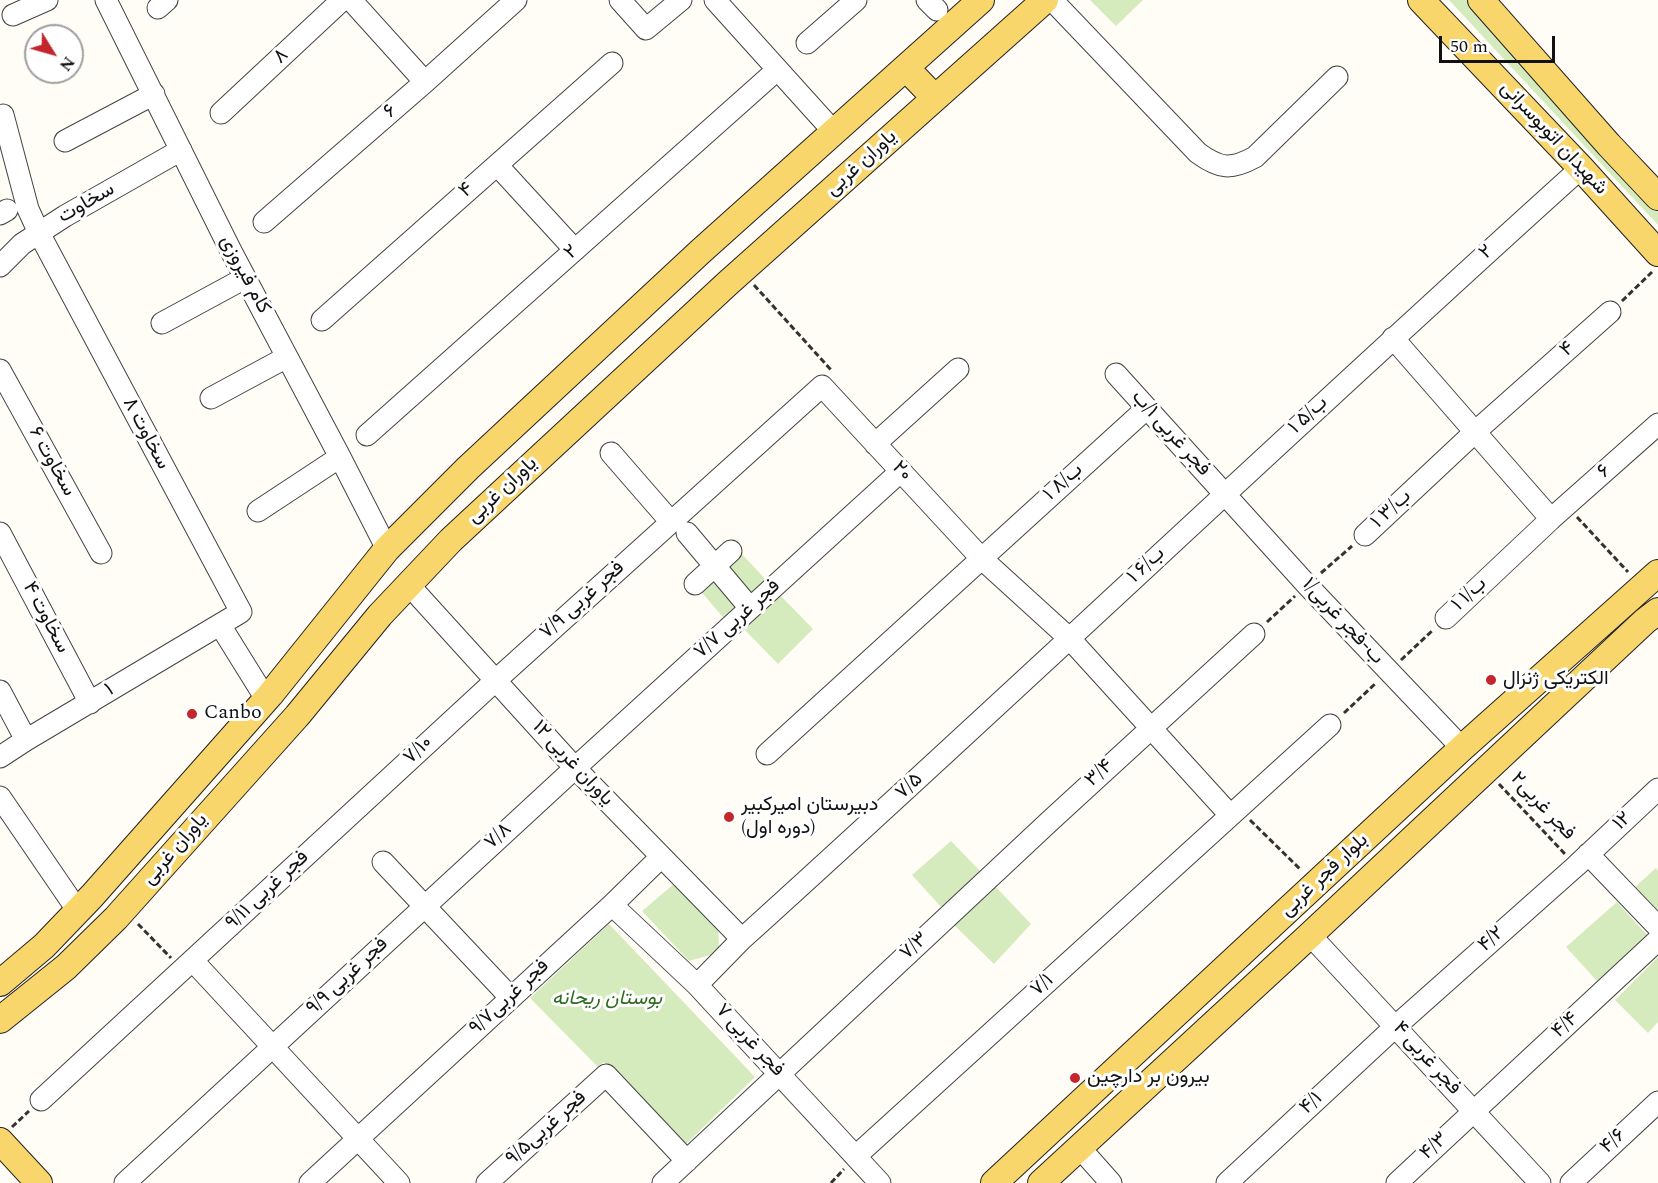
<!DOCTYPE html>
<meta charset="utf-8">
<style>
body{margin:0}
#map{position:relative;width:1658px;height:1183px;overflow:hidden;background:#fffdf5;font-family:Spectral,serif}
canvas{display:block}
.north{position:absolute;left:24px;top:24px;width:60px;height:60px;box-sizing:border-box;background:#fff;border:2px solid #a0a0a0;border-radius:50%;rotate:127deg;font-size:16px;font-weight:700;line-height:24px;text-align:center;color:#111}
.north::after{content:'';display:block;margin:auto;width:21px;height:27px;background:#c4262e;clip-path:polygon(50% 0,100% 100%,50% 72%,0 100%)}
.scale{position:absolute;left:1439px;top:36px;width:116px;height:27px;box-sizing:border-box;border:3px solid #111;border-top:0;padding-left:8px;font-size:18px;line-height:21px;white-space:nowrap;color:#111;-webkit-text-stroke:4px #fff;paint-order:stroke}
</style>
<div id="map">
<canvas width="1658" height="1183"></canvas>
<div class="north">N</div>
<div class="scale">50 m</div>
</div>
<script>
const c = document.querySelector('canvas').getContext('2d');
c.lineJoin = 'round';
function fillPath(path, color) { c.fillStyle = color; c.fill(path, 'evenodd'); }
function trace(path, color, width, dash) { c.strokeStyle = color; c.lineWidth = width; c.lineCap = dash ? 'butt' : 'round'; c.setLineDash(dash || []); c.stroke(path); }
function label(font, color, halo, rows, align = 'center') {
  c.font = font + ' Spectral,Vazirmatn,serif'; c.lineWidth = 6; c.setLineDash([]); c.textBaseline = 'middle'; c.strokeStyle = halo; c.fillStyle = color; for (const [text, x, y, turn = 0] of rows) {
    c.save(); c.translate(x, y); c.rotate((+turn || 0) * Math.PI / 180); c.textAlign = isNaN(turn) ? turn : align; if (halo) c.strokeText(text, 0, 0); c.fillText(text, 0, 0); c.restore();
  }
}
const green = new Path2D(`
 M1090 0H1143L1116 26Z
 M1449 0H1467L1658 208V225Z
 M740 552 769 583 752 599 723 568Z
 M715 574 744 607 727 622 698 588Z
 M778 593 813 629 778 664 743 628Z
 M951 841 982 873 943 909 912 875Z
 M1656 868 1658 871V915L1634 888Z
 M675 883 718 925 719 947 710 955 689 961 642 911Z
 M993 884 1031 924 994 964 953 924Z
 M1617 902 1648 936 1597 981 1566 947Z
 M609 924 755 1077 683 1147 604 1062 598 1067 530 998Z
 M1658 957V1022L1648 1033 1615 1000Z`);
const path = new Path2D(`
 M754 285 832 371
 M1622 301 1652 272
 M1577 517 1628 572
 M1321 573 1352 546
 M1267 622 1295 596
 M1401 660 1433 630
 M1344 713 1376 683
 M1499 784 1565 854
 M1250 820 1301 870
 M138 924 171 958
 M12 1127 29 1111
 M831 1183 844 1169`);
const minor = new Path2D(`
 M106 0 231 251 340 457 387 549
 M351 0 425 82
 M620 0 646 29 681 0
 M715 0 834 132
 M927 0 937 10
 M1052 0 1198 153C1220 169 1231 170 1255 157L1337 77
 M158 8 167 0
 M13 15 47 0
 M807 43 856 0
 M221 113 342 0
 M65 141 154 94
 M497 165 575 250
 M0 214 7 210
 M264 222 425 82 516 0
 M0 266 22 244 65 216 181 150
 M322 320 612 63
 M162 323 245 278
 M1393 338 1551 519
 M0 370 101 553
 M1116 374 1307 585 1462 748
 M211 398 287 357
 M367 435 777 70
 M875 444 958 369
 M611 453 671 522
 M258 511 340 457
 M0 533 90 703
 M687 533 750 608
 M1365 535 1475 432 1610 312
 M408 584 575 768 742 939
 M695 584 731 551
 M1446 618 1551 519 1658 424
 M220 625 266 699
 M0 691 26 740
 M767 754 1147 408
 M0 757 26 740 241 612 39 233 28 209 3 115
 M0 797 78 911
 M1588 854 1658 927
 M383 862 511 998
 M612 905 697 985 880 1183
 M1310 935 1540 1183
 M193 961 399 1183
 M697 985 742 939C1024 684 1299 422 1581 168
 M41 1100 495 681 822 386 981 558 1070 639 1230 815
 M1079 1147 1111 1183
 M856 1156 1330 725
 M125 1183 575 768 901 471
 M310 1183 612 905 661 857
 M487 1183 606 1075 687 1161
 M663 1183 1051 820 1254 634
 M1227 1183 1396 1026 1576 866 1658 789
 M1397 1183 1658 940
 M1571 1183 1658 1102`);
const major = new Path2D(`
 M1421 0 1581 168 1658 253
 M1481 0 1609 145 1658 197
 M906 68 935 98
 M0 983 44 946 92 896 270 695 387 549 468 468 701 251 981 0
 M0 1020 66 967 116 918 297 716 380 615 451 540 728 283 1045 0
 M0 1141 39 1183
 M994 1183 1462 748 1658 573
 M1041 1183 1310 935 1645 621 1658 611`);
const markers = [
 [1491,680,6,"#c4262e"],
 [192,714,6,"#c4262e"],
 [729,817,6,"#c4262e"],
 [1075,1078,6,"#c4262e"]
];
const streetNames = [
 ["۸",282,57,-43],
 ["۶",391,112,-41],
 ["شهیدان اتوبوسرانی",1553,139,47],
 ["یاوران غربی",862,164,-42],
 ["۴",467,191,-42],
 ["سخاوت",87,204,-30],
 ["۲",572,253,-42],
 ["۲",1487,253,-42],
 ["کام فیروزی",244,275,62],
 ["۴",1568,350,-42],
 ["۱ ب/۵",1309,416,-43],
 ["سخاوت ۸",145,434,62],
 ["فجر غربی ۱/ب",1170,434,48],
 ["سخاوت ۶",51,462,61],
 ["۲۰",901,472,47],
 ["۶",1605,472,-42],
 ["۱ ب/۸",1064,483,-42],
 ["یاوران غربی",503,491,-43],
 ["۱ ب/۳",1392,510,-43],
 ["۱ ب/۶",1147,566,-43],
 ["۱ ب/۱",1470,595,-43],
 ["۷/۹ فجر غربی",583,601,-42],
 ["سخاوت ۴",45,618,62],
 ["۷/۷ فجر غربی",738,620,-42],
 ["۱/ب-فجر غربی",1342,622,47],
 ["۱",110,691,-31],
 ["۷/۱۰",419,751,-43],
 ["۱۲ یاوران غربی",572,764,47],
 ["۳/۴",1100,774,-43],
 ["۷/۵",910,787,-43],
 ["فجر غربی۲",1542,807,47],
 ["۱۲",1623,822,-43],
 ["۷/۸",499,837,-43],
 ["یاوران غربی",176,850,-49],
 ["بلوار فجر غربی",1325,876,-43],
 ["۹/۱۱ فجر غربی",268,891,-43],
 ["۴/۲",1492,940,-42],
 ["۷/۳",915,947,-43],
 ["۹/۹ فجر غربی",348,977,-43],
 ["۷/۱",1043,986,-42],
 ["فجر غربی۹/۷",510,998,-43],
 ["۴/۴",1566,1026,-43],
 ["۷ فجر غربی",749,1041,47],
 ["۴ فجر غربی",1426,1059,48],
 ["۴/۱",1312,1104,-43],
 ["فجر غربی۹/۵",547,1129,-42],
 ["۴/۶",1614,1142,-43],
 ["۴/۳",1435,1147,-43]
];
const poiNames = [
 ["الکتریکی ژنرال",1503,680],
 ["Canbo",204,714],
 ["دبیرستان امیرکبیر",741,806],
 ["(دوره اول)",741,829],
 ["بیرون بر دارچین",1087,1078]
];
const parkNames = [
 ["بوستان ریحانه",607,1000]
];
fillPath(green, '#d5ebbd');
trace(minor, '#444', 23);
trace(major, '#222', 28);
trace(path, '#333', 3, [6, 3]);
trace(minor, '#fff', 21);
trace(major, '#f9d66b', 26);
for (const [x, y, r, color] of markers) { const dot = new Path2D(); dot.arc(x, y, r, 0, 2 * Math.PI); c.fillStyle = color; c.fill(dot); trace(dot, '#fff', 2); }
label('20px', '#111', '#fff', streetNames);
label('20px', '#111', '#fff', poiNames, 'left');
label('italic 20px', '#2f6b1f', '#fff', parkNames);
</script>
